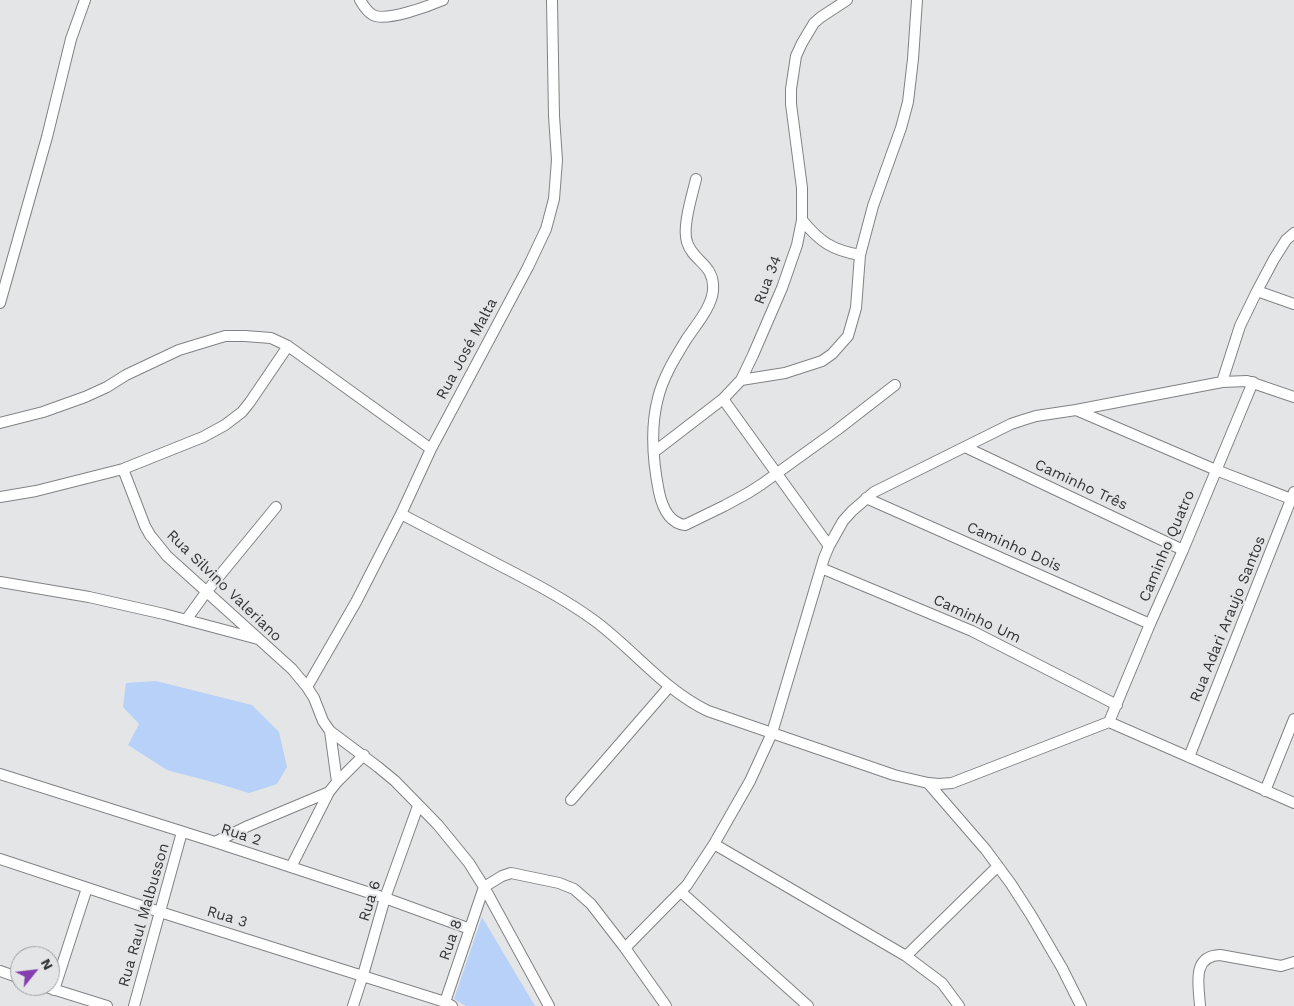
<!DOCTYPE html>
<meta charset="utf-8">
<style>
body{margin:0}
#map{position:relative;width:1294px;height:1006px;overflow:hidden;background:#e4e5e7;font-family:"Work Sans",sans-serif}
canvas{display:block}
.north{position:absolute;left:10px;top:946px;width:50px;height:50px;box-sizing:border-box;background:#e4e5e7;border:1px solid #9e9fa0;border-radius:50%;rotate:61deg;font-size:14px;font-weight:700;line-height:20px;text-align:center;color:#343535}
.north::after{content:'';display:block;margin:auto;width:18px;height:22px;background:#843eb1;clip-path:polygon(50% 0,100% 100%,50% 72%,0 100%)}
</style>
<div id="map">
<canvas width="1294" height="1006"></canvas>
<div class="north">N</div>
</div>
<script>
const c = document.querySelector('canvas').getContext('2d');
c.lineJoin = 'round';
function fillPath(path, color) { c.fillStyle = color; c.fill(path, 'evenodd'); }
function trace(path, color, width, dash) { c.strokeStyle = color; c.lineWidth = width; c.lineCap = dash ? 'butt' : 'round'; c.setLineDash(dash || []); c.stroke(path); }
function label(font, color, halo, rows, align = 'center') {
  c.font = font + ' "Work Sans",sans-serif'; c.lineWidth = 4; c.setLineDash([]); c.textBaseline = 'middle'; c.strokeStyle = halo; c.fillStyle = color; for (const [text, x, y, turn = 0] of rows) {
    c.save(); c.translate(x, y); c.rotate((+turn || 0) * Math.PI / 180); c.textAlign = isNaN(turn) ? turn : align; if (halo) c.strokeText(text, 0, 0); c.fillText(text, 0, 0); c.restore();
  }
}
const green = new Path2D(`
 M156 681 252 705 279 732 287 767 277 784 249 793 216 783 167 770 128 745 139 724 123 707 126 683Z
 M482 917 535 1006H466L454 999Z`);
const street = new Path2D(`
 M360 0C363 5 367 12 373 15 386 22 429 6 443 0
 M696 179C692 196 682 227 687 242 693 262 715 264 713 290 712 307 695 326 686 340 675 358 663 377 658 398 650 428 653 462 659 492 662 506 669 523 685 525L724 506 748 493 762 484 837 430 895 385
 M802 220C820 242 832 250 860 255
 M1257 291 1294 304
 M0 303 47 137 71 39 85 0
 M741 380 785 373 822 361 832 354 848 336 856 308 860 255 873 206 901 128 908 102 913 59 917 0
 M1222 382 1240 326 1257 291 1274 259 1286 240 1294 233
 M1076 410 1216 470 1294 500
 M0 423 43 412 85 397 107 387 126 375 179 350 225 336H245L271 338 288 346 431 449
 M965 447 1183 550
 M654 452 723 399
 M123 469 145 526 150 535 167 556 292 669 307 687 314 698 323 721 330 731 378 767 395 781 438 825 469 863 484 887 549 1006
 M0 497 36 491 123 469 203 437 225 425 242 412 250 402 288 346
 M866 498 1150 624
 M401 514C434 531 467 548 499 565 532 582 565 599 595 621 634 650 664 690 708 711L894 775 928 783 939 784 952 783 1109 722 1294 803
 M829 546 723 399 741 380 753 355 782 288 797 245 802 220V188L791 104V89L796 56 802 43 814 23 821 17 847 0
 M821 568 972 631 1117 705
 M0 582 89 597 164 614 258 639
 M186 620 207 591 276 507
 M307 687 356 602 401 514 431 449 528 267 546 229 554 199 557 160 554 116 552 0
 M1109 722 1150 624 1183 550 1253 382
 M330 731 337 782
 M1189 757 1294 492
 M0 774 215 842 385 898 470 929
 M928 783 986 850 1011 884 1031 915 1062 968 1081 1006
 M1265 791 1294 719
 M571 800 669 687
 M215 842 248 826 329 792
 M714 844 906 956 942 983 959 1006
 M0 859 160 912 445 1002 452 1006
 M291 867 329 792 337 782 364 755
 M484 887 502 876 511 873 559 883 574 889 591 904 625 948 666 1006
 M681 892 808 1006
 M625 948 687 885 714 844 750 781 772 733 824 558 829 546 843 521 852 511 874 492 1011 424 1023 420 1036 416 1076 410 1222 382 1247 381 1294 397
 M906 956 998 866
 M0 971 20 978
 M43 986 107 1006
 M54 990 87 888
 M445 1002 484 887
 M134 1006 182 832
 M353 1006 363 975 385 898 418 806
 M1200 1006C1199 986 1191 956 1220 955L1281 966 1294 962`);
const streetNames = [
 ["Rua 34",768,280,-69],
 ["Rua José Malta",467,349,-62],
 ["Caminho Três",1081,485,25],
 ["Caminho Quatro",1167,546,-67],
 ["Caminho Dois",1014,547,24],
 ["Rua Silvino Valeriano",224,586,44],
 ["Caminho Um",977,619,25],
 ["Rua Adari Araujo Santos",1228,619,-68],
 ["Rua 2",241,835,18],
 ["Rua 6",370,901,-73],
 ["Rua Raul Malbusson",144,915,-74],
 ["Rua 3",227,917,17],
 ["Rua 8",451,940,-71]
];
fillPath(green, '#b7d1f8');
trace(street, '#818283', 12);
trace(street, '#fff', 10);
label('15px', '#343535', '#e4e5e7', streetNames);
</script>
